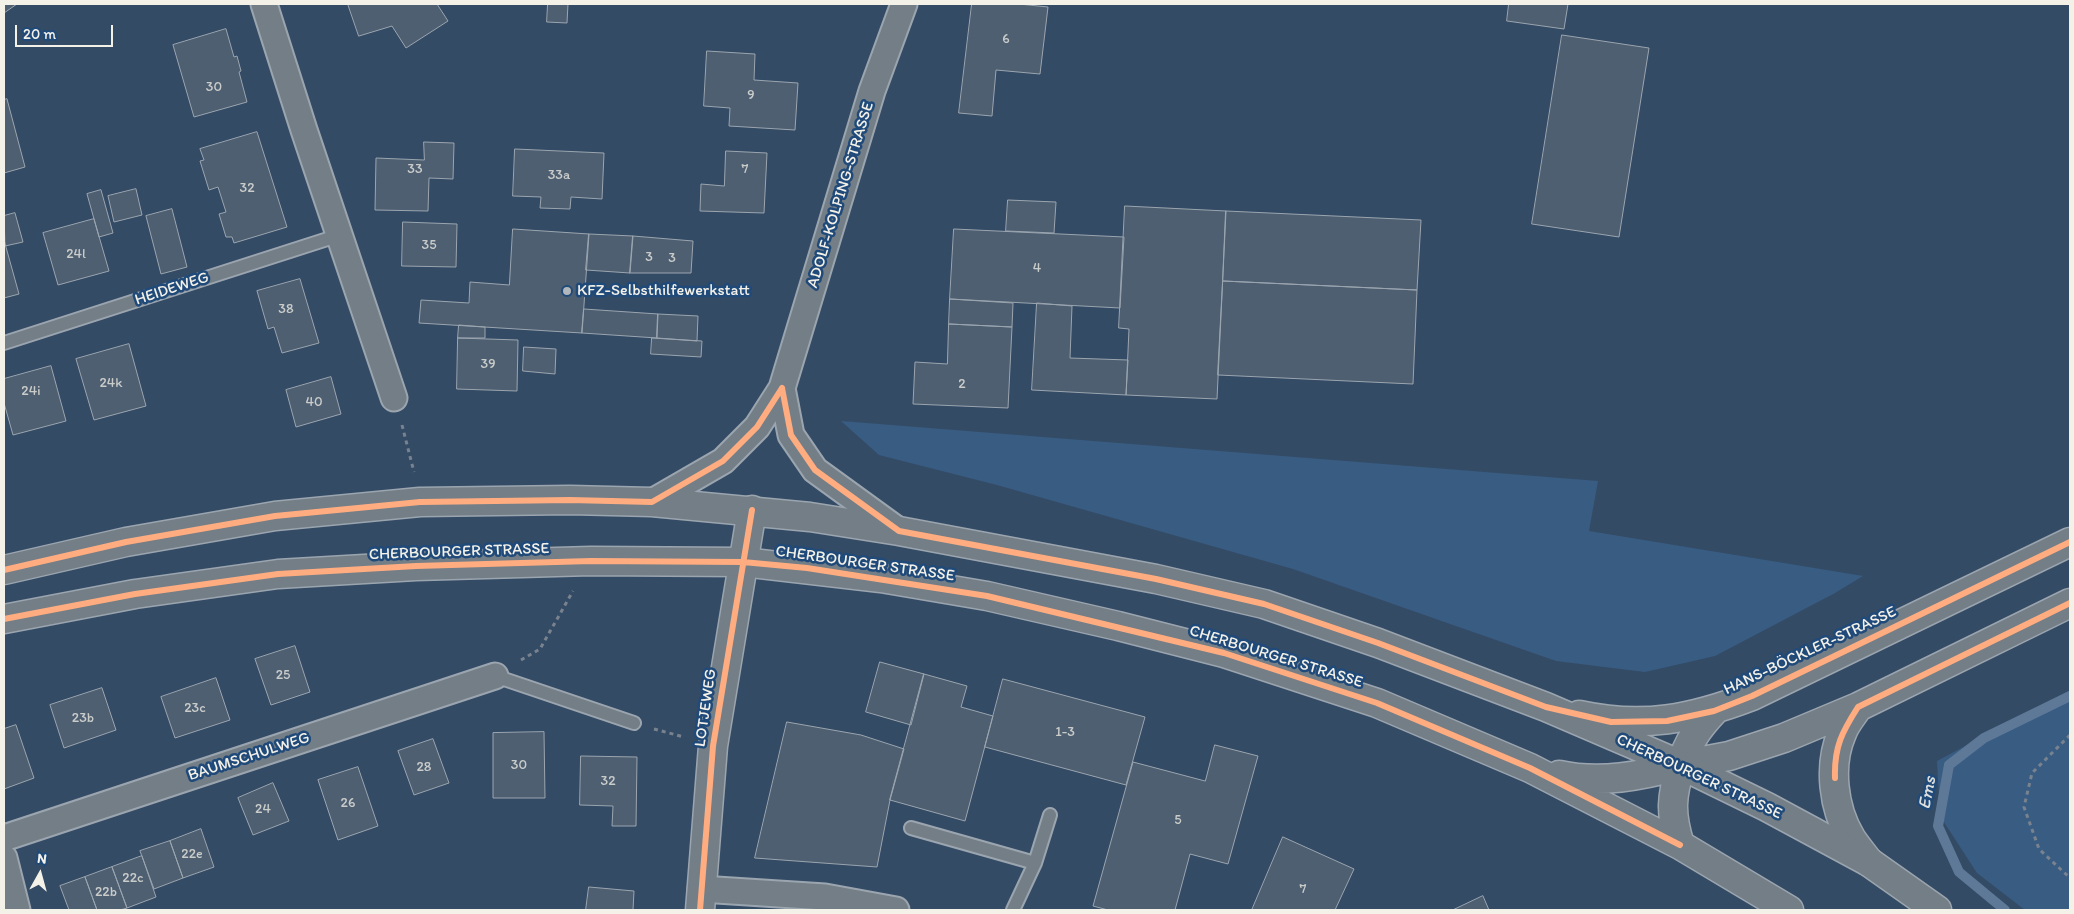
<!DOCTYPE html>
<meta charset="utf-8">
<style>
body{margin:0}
#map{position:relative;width:2074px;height:914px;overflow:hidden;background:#344b65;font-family:Itim,sans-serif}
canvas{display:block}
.frame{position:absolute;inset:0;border:5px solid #f4f1e8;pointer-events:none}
.north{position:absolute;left:15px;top:849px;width:50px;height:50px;-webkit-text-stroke:4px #1f4a7a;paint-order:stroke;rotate:7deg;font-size:14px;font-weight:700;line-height:20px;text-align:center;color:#f4f1e8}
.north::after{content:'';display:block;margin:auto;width:18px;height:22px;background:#f4f1e8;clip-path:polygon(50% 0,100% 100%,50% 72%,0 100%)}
.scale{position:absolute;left:15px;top:25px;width:98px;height:22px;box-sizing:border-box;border:2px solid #f4f1e8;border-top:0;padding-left:6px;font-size:15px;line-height:18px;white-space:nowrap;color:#f4f1e8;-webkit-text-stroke:4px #1f4a7a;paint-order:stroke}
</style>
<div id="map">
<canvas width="2074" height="914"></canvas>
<div class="frame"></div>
<div class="north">N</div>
<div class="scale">20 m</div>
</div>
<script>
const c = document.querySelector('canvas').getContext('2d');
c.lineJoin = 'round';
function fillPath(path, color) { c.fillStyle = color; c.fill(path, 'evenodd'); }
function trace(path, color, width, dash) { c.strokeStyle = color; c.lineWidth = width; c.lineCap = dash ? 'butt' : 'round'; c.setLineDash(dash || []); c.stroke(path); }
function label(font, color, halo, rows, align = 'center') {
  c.font = font + ' Itim,sans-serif'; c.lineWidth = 5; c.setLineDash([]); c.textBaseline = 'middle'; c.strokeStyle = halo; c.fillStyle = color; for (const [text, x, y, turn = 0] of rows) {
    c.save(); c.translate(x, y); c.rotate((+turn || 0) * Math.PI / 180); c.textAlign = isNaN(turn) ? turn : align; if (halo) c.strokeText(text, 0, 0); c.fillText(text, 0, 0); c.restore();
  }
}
const green = new Path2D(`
 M841 421 1598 481 1589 531 1863 576 1835 593 1715 656 1645 672 1556 661 1293 569 997 485 879 455Z
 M2070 690V910H2025L1977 873 1940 816 1937 761Z`);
const stream = new Path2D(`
 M2005 910 1959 872 1938 826 1949 765 1984 738 2070 696`);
const building = new Path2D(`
 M4 4H17L4 13Z
 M348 4H437L448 21 406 48 392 26 359 36Z
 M548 4H568L567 23 547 22Z
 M972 4H1019L1048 7 1040 74 996 70 992 116 959 113Z
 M1509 4H1568L1564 29 1507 21Z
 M226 29 234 57 237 56 241 71 239 72 247 102 194 117 173 45Z
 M1562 35 1649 48 1619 237 1532 224Z
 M707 51 755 54 754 80 798 83 795 130 729 126 730 108 704 106Z
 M7 99 25 167 4 173V100Z
 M257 132 287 227 234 243 232 237H226L219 214 226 212 218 187 209 190 200 161 204 160 200 149Z
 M424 142 454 143 453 179 429 178 428 211 375 210 376 158 424 160Z
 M515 149 604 153 602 199 571 197 570 209 540 208 541 197 513 196Z
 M726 151 767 153 764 213 700 211 701 184 724 186Z
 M136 189 142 215 114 222 108 196Z
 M101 190 113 233 99 237 87 194Z
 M1008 200 1056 202 1054 233 1006 231Z
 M1125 206 1226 211 1217 399 1126 395 1129 329 1119 328Z
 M172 209 187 267 161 274 146 216Z
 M1226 211 1421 220 1417 290 1223 281Z
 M15 213 23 242 5 246 4 216Z
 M94 219 109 271 58 285 43 233Z
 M403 222 457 224 456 267 402 266Z
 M513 229 589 234 582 333 419 323 421 300 469 303 470 282 509 285Z
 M954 229 1124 237 1120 308 950 299Z
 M589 234 633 236 630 273 586 270Z
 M633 236 693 241 691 273H630Z
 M4 240 19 294 4 298Z
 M300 279 319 343 282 353 274 327 268 329 257 291Z
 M1223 281 1417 290 1413 384 1218 375Z
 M950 299 1013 303 1012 327 949 324Z
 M1037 303 1072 306 1070 358 1128 360 1126 395 1032 390Z
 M584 309 658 314 657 338 582 333Z
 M658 314 698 316 697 341 657 338Z
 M949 324 1012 327 1008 408 913 404 915 362 947 364Z
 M459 325 485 327V338H458Z
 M458 338 518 340 517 391 457 389Z
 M652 338 702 341 701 357 651 354Z
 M129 344 146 406 94 420 76 359Z
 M524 347 556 349 555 374 523 371Z
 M51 366 66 421 13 435 4 403V379Z
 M331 377 341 414 296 427 286 390Z
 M295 646 310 692 271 705 255 659Z
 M880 662 924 674 911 725 866 712Z
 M924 674 967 686 961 707 993 716 965 821 890 800Z
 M216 678 230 720 175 738 161 697Z
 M1003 679 1145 717 1126 785 985 747Z
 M102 688 116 730 64 748 50 705Z
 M787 722 861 735 904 749 890 800 877 867 755 858Z
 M16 725 34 778 4 789V729Z
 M544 732 545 798H493V733Z
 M433 739 449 783 414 795 398 751Z
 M1215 745 1258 756 1228 864 1190 854 1175 910H1108L1093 906 1133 762 1205 781Z
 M581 756 637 757 636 826H612L613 806 580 805Z
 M358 767 378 826 338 840 318 780Z
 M273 783 289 821 253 835 238 798Z
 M201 829 214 867 183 878 170 841Z
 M1283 837 1354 869 1335 910H1252Z
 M170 841 183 878 154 889 140 851Z
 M142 856 156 897 127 908 112 867Z
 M112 867 127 908 120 910H97L85 877Z
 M85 877 97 910H69L60 886Z
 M589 887 634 891 633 910H586Z
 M1483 896 1489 910H1453Z`);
const path = new Path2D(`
 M402 425 414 472
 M521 660 540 649 573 591
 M654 729 684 737
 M2070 735 2032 773 2024 807 2039 849 2070 878`);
const service = new Path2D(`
 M4 343 340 235
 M495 676 634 723
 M911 828 1035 863
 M1013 910 1035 863 1050 815`);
const minor = new Path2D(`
 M264 4 304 130 394 398
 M782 388 791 435 815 470 899 531
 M652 502 723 461 757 427 782 388 872 91 904 4
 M4 838 495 676
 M4 858 17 910
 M701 889 825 897 896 910`);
const tertiary = new Path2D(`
 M1858 707C1853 715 1845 724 1842 733 1828 765 1833 808 1851 838 1856 846 1863 854 1869 862
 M1714 711C1698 728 1688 742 1681 765L1729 756 1784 738 1858 707 2070 603
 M1579 715C1643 729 1692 719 1752 696L2070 542
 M700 910 713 746 752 510`);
const primary = new Path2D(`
 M4 570 126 542 275 516 420 502 570 500 652 502 810 517 899 531 1156 579 1264 604 1378 643 1546 707 1681 765 1767 807 1869 862 1937 910
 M4 619 135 594 278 574 416 566 591 561 743 562 881 578 987 596 1118 626 1224 653 1377 703 1530 768 1680 845 1789 910
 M1559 775C1600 784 1641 776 1681 765
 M1680 845C1670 813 1671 797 1681 765`);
const cycleway = new Path2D(`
 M782 388 791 435 815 470 899 531 1156 579 1264 604 1378 643 1546 707 1611 722 1667 721 1714 711 1752 696 2070 542
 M4 570 126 542 275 516 420 502 570 500 652 502 723 461 757 427 782 388
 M4 619 135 594 278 574 416 566 591 561 743 562 807 568 987 596 1224 653 1377 703 1530 768 1680 845
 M1835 778C1834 747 1842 732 1858 707L2070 603
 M700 910 713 746 752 510`);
const markers = [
 [567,291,5,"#b1b7ba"]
];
const numberNames = [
 ["6",1006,39],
 ["30",214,87],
 ["9",751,95],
 ["33",415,169],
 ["7",745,169],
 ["33a",559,175],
 ["32",247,188],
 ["35",429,245],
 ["24l",76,254],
 ["3",649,257],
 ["3",672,258],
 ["4",1037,268],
 ["38",286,309],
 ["39",488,364],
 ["24k",111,383],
 ["2",962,384],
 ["24i",31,391],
 ["40",314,402],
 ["25",283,675],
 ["23c",195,708],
 ["23b",83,718],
 ["1-3",1065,732],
 ["30",519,765],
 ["28",424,767],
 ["32",608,781],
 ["26",348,803],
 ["24",263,809],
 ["5",1178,820],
 ["22e",192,854],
 ["22c",133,878],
 ["7",1303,889],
 ["22b",106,892]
];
const streetNames = [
 ["ADOLF-KOLPING-STRASSE",841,195,-73],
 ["HEIDEWEG",172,289,-18],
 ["CHERBOURGER STRASSE",459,552,-2],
 ["CHERBOURGER STRASSE",865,564,8],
 ["HANS-BÖCKLER-STRASSE",1810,651,-25],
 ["CHERBOURGER STRASSE",1276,657,17],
 ["LOTJEWEG",706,708,-82],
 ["BAUMSCHULWEG",249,757,-18],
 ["CHERBOURGER STRASSE",1699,777,25]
];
const poiNames = [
 ["KFZ-Selbsthilfewerkstatt",577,291]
];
const waterNames = [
 ["Ems",1928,793,-79]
];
fillPath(green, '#395c83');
trace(stream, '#5e7998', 10);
fillPath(building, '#4e5f72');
trace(building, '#9ba5af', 1);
trace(service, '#9ba5af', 16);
trace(minor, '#9ba5af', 29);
trace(tertiary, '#9ba5af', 31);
trace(primary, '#9ba5af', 31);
trace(path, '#78838f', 3, [4, 4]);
trace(service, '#737e87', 12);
trace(minor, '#737e87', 25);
trace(tertiary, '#737e87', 28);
trace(primary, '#737e87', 28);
trace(cycleway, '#ffac80', 6);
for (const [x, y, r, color] of markers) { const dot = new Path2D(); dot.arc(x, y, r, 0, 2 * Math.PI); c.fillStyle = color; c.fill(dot); trace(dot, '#1f4a7a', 2); }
label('14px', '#caccca', null, numberNames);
label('16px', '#f4f1e8', '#1f4a7a', streetNames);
label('16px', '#f4f1e8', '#1f4a7a', poiNames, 'left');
label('italic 18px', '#dee0dd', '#1f4a7a', waterNames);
</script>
